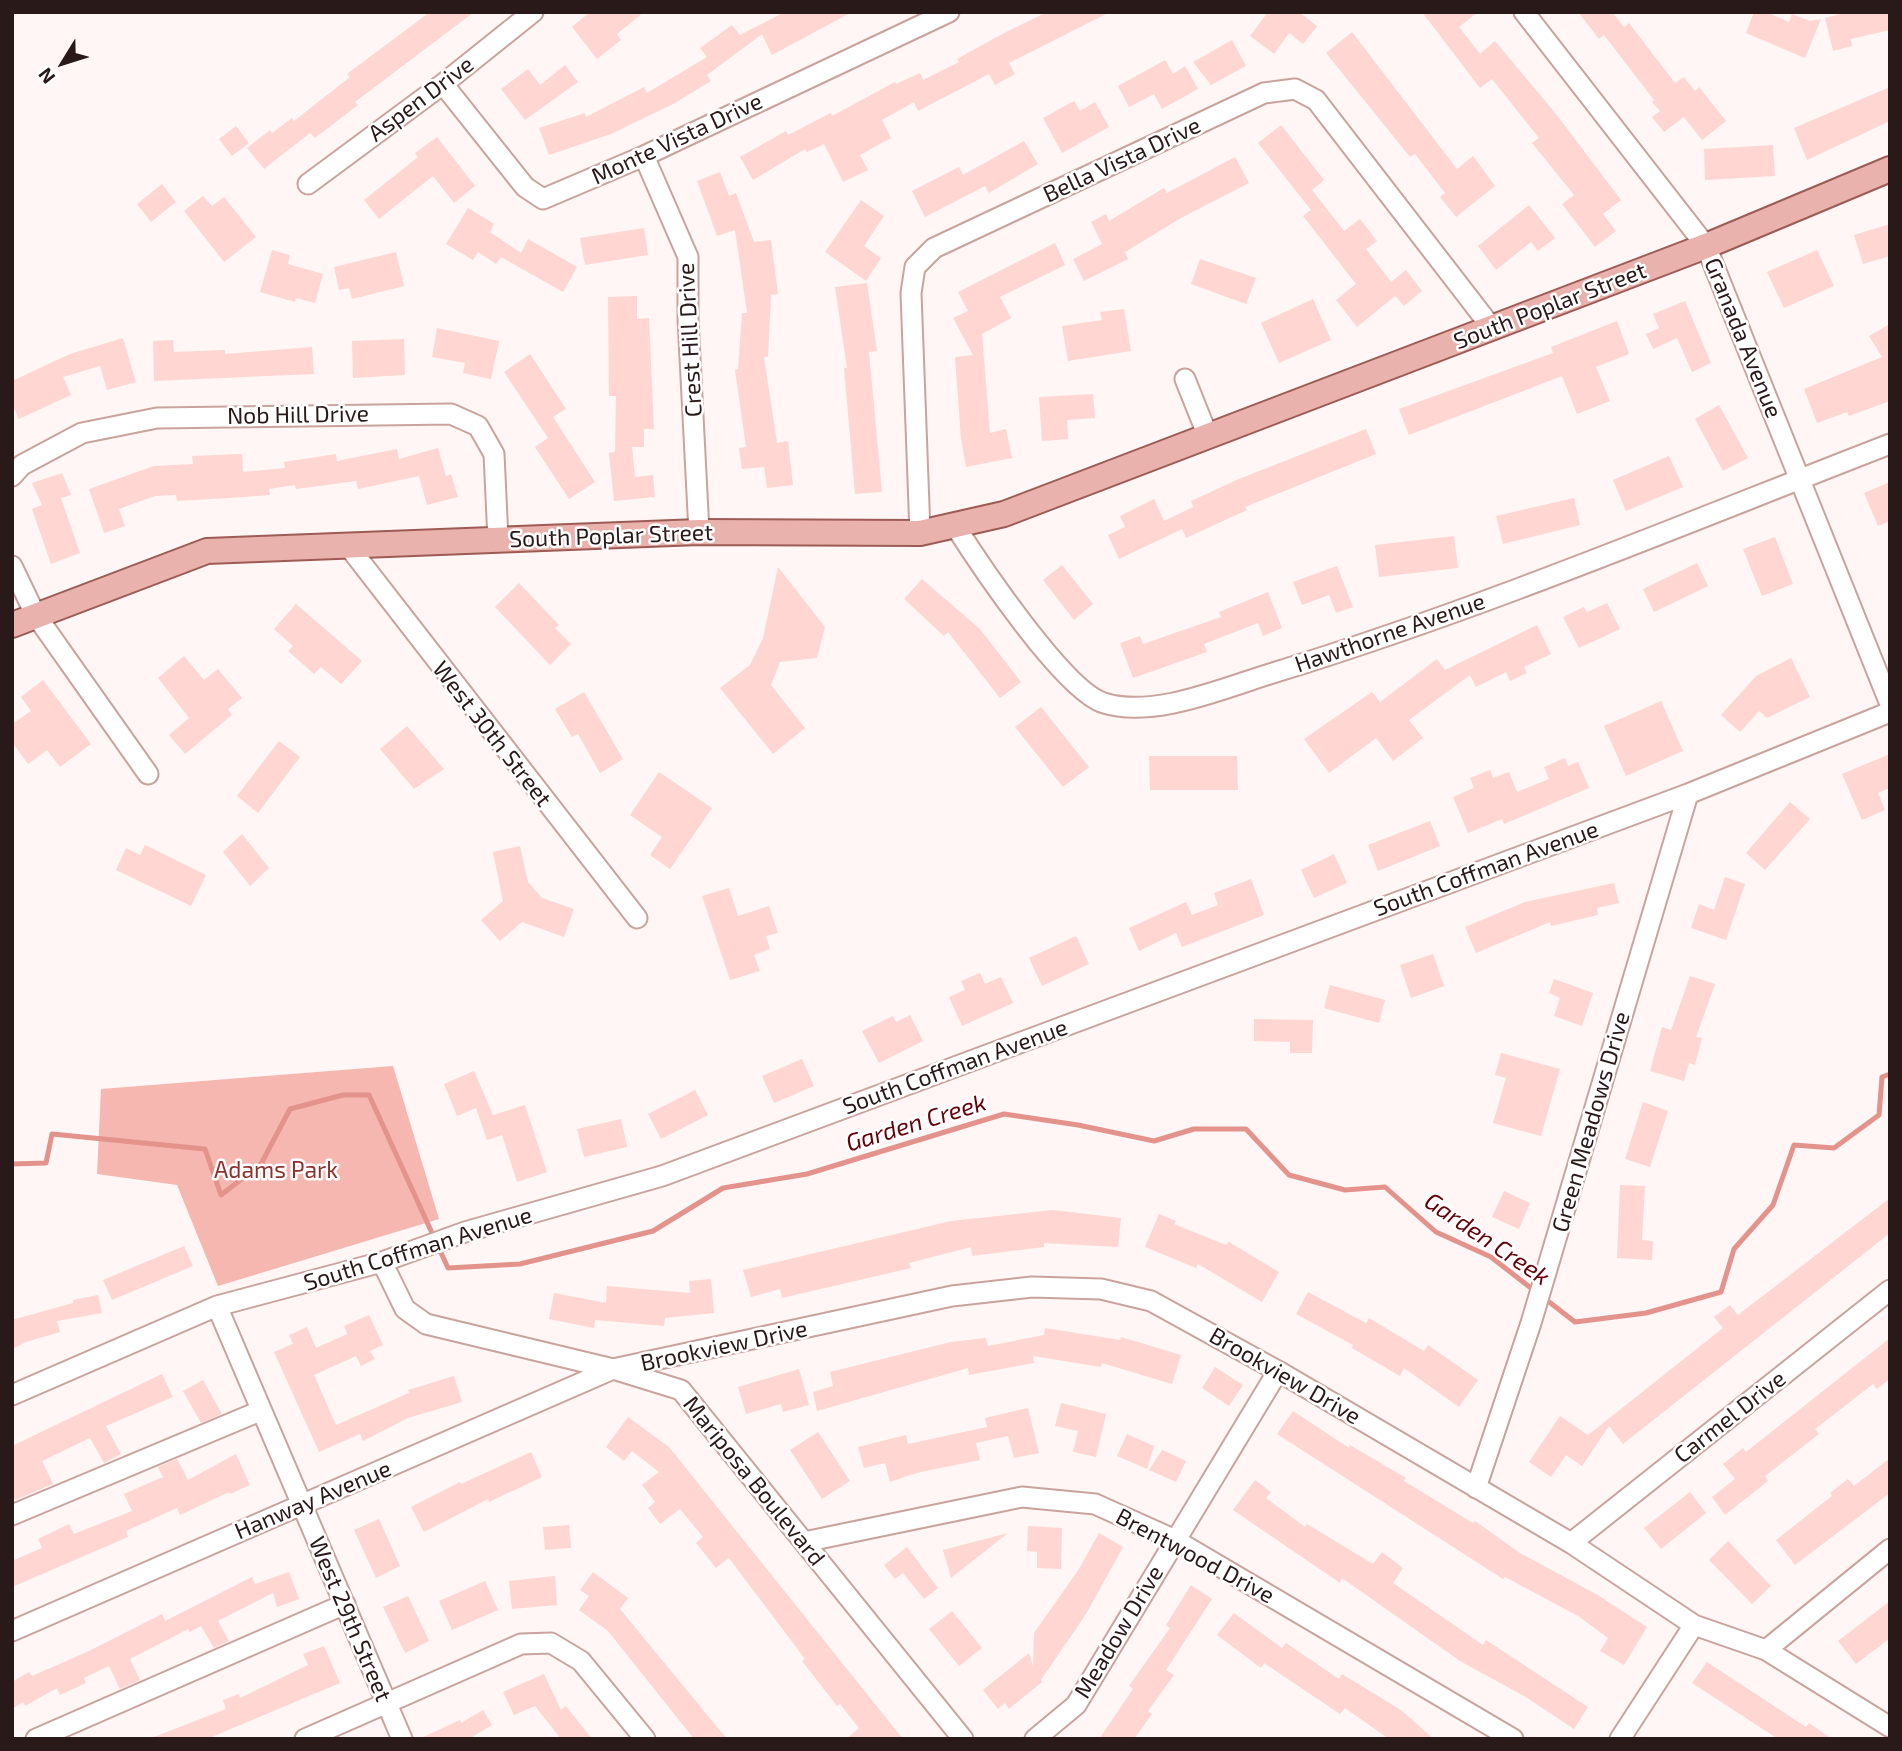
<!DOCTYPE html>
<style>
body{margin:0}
#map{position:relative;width:1902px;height:1751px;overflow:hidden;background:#fff6f5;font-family:"Exo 2",sans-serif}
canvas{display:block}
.frame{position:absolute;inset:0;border:14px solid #291a19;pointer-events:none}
.north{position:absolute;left:28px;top:28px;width:70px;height:70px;-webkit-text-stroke:5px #fff;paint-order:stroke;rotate:232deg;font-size:19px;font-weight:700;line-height:28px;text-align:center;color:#291a19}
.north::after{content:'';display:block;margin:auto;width:24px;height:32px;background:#291a19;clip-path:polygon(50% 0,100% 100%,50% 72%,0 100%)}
</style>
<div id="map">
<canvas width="1902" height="1751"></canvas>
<div class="frame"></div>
<div class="north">N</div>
</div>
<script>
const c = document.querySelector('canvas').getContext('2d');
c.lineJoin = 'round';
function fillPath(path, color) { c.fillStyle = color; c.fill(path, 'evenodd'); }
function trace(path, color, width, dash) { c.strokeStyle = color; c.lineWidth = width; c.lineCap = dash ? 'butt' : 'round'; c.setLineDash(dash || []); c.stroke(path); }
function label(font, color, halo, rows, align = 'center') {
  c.font = font + ' "Exo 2",sans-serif'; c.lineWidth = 5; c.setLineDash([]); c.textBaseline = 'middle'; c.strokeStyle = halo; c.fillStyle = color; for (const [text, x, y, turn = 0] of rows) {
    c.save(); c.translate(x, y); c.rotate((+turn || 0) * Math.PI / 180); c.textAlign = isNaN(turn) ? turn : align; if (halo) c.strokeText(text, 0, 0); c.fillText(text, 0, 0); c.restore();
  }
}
const green = new Path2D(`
 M393 1066 439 1219 218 1286 177 1185 97 1174 101 1089Z`);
const stream = new Path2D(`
 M12 1164 46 1163 52 1134 205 1149 221 1195 261 1164 290 1109 343 1095H369L448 1268 520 1264 653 1231 723 1188 807 1174 1004 1114 1078 1125 1154 1141 1194 1129H1246L1289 1175 1345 1190 1385 1187 1436 1232 1491 1257 1536 1292
 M1544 1298 1575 1322 1646 1313 1721 1292 1734 1249 1773 1205 1794 1145 1834 1148 1879 1115 1882 1077 1890 1074`);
const building = new Path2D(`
 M430 12H474L355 102 358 105 315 138 310 133 264 169 247 148 270 130 272 133 292 118 294 121 350 77 347 74Z
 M590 12H644L617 34 621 40 597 59 572 27Z
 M785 12H852L772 55 762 34 707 75 711 81 673 104 611 134 549 155 539 128 585 113 586 117 644 87 647 93 707 57 700 48 732 25 740 35Z
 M1047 12H1110L1009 63 1015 74 995 85 989 74 918 111 914 102 882 120 891 138 860 155 868 170 843 182 824 144 807 152 805 149 753 180 740 157 786 131 788 135 831 113 832 116 895 82 896 84 920 73 923 80 959 62 957 59 1002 34Z
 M1268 12H1299L1317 26 1303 44 1289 33 1274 54 1250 36Z
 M1422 12H1478L1459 27 1480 54 1495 41 1556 114 1621 200 1603 214 1616 231 1595 247 1562 204 1574 195 1532 143 1539 138 1492 79 1480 88Z
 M1578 12H1612L1624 27 1629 23 1675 83 1684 77 1695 91 1699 87 1726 121 1702 140 1684 117 1664 132 1652 117 1660 111 1652 102 1654 100 1604 35 1599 39Z
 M1754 12H1766L1789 22 1792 14 1810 21 1821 19 1805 58 1746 33Z
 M1848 12H1890V30L1851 39 1852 46 1833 51 1825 18Z
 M1352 32 1457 169 1473 156 1495 186 1456 217 1440 197 1445 193 1415 154 1410 157 1326 53Z
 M1232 40 1246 66 1211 85 1193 62Z
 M1165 60 1173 74 1185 66 1198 89 1162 109 1154 94 1129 107 1118 86Z
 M565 65 578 82 525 120 501 89 528 69 540 85Z
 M1890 87V121L1807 160 1794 128Z
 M1074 101 1080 111 1095 102 1109 127 1062 153 1043 118Z
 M1281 125 1324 180 1312 190 1344 231 1360 219 1377 241 1366 249 1391 282 1406 270 1422 291 1404 306 1395 296 1357 327 1336 300 1356 284 1303 216 1311 210 1258 143Z
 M236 126 249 143 232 156 219 139Z
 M437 137 475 186 454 203 433 176 379 219 364 200 418 157 415 153Z
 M1024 141 1038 164 989 193 985 186 925 217 912 191 959 167 963 175Z
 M1773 145 1775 176 1705 180 1704 149Z
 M1235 157 1249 183 1181 218 1125 252 1128 259 1084 281 1073 259 1102 244 1091 222 1106 214 1109 221 1164 188 1167 193Z
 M720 172 729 196 736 193 754 242 771 240 778 294 771 295 768 357H764L777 443 788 441 793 485 767 488 764 467 742 469 739 448 746 447 735 370 738 369 742 313H747L735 230 717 236 697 181Z
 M162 184 176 202 151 222 137 204Z
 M203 196 212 206 224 197 256 237 224 262 184 211Z
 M861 200 884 216 864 246 881 258 866 281 825 252Z
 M1529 205 1555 238 1538 251 1531 242 1496 270 1478 246Z
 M468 208 494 224 490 232 521 253 528 239 577 267 563 292 501 257 496 264 478 252 473 260 446 244Z
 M1890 224V256L1863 264 1854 235Z
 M644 228 648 255 585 265 580 238Z
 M1055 243 1065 265 1000 297 1011 318 982 334 990 433 1006 429 1012 458 966 467 961 439 955 357 973 355 953 318 968 311 958 292Z
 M272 250 290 255 288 264 323 274 315 303 296 298 295 302 260 292Z
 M1817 250 1834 286 1784 308 1767 272Z
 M396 252 404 286 352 299 349 288 339 290 334 267Z
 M1200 259 1256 278 1246 304 1191 284Z
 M867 283 877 351 869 352 882 492 855 494 844 368H847L835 287Z
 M637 296V319L649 318 654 429H644V447H632L635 477 653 475 655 497 614 501 609 453 615 452 616 396H609L608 297Z
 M1313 299 1331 340 1279 363 1261 323Z
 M1685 301 1711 363 1692 372 1677 338 1653 349 1646 334 1659 328 1653 314Z
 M1124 309 1131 351 1068 361 1062 326 1102 320 1100 312Z
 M1617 321 1629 354 1596 367 1610 401 1577 414 1562 376 1409 435 1399 409 1553 353 1551 347Z
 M1890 324V401L1849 416 1847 412 1817 423 1804 389 1882 357 1869 336Z
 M437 328 499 341 491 379 463 373 465 363 432 357Z
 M123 338 136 382 107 390 100 366 63 377 71 395 19 419 12 404V381L70 354Z
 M404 339 405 375 353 378 352 341Z
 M173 340 174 352 225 350V354L312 347 314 374 154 381 153 341Z
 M530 354 566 409 553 417 595 482 569 499 535 447 548 438 504 372Z
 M1093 394 1095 418 1067 420 1068 439 1042 441 1039 397Z
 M1719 405 1748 458 1723 471 1695 419Z
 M1366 429 1376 454 1245 507 1247 510 1186 538 1182 529 1119 559 1108 535 1125 527 1120 516 1154 499 1164 521 1193 507 1191 501 1239 479Z
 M438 448 446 476 451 474 458 497 427 505 419 476 358 489 356 481 296 489 295 485 269 489 270 495 230 498 177 501 176 495 155 496 119 509 125 526 104 533 89 489 154 466 193 464 192 456 242 454 243 472 285 468 284 462 336 454 337 461 397 449 399 459Z
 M1669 456 1683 487 1626 511 1613 480Z
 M62 473 71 495 61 498 80 553 51 564 32 509 42 505 32 483Z
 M1890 482V521L1878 526 1864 493Z
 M1574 498 1580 525 1503 544 1496 516Z
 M1454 536 1458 568 1379 577 1375 545Z
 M1775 537 1793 584 1762 596 1743 549Z
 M1697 563 1708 586 1654 612 1643 589Z
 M1062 565 1093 604 1074 620 1043 580Z
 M1337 566 1353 607 1336 613 1329 595 1302 605 1293 582Z
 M778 567 825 627 817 658 780 662 771 685 805 728 773 754 720 688 750 665 763 638Z
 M922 579 980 629 1021 682 1000 698 948 632 944 636 904 599Z
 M519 583 559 625 555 628 571 644 550 665 495 607Z
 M1268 592 1282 628 1263 636 1258 623 1204 644 1207 652 1133 678 1120 643 1140 636 1143 644 1221 617 1219 612Z
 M1607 603 1620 629 1579 648 1563 617 1584 607 1587 612Z
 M296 604 362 661 341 684 321 667 314 674 288 651 293 646 274 629Z
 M1537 625 1551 654 1524 667 1527 673 1510 681 1506 672 1476 687 1470 675 1409 720 1423 738 1393 761 1376 738 1329 773 1304 739 1372 692 1380 702 1437 659 1445 670Z
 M184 656 204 680 218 669 242 698 228 709 232 715 185 754 169 735 189 718 158 678Z
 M1791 658 1810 697 1767 718 1759 711 1740 732 1721 715 1756 676Z
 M43 680 91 744 60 767 47 750 28 764 12 742V724L31 711 21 697Z
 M584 692 623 759 600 773 578 734 572 737 555 709Z
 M1661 701 1683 751 1626 776 1604 726Z
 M1041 707 1089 767 1063 787 1015 727Z
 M407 726 444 769 414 789 380 749Z
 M279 741 300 757 258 813 237 796Z
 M1890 754V788L1878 793 1885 810 1862 820 1842 774Z
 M1149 756H1237L1238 790H1150Z
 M1565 758 1568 766 1578 762 1589 788 1504 824 1502 819 1468 833 1453 797 1474 788 1470 778 1490 770 1493 778 1509 772 1517 792 1549 779 1544 767Z
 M659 772 712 808 670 869 650 855 662 837 630 815Z
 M1790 802 1810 819 1765 870 1746 853Z
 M1430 821 1440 846 1378 871 1368 845Z
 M242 834 269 868 250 886 223 852Z
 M145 845 206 875 191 906 116 870 126 848 140 855Z
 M520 846 528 882 542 898 574 909 564 937 522 922 500 941 481 920 503 901 493 852Z
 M1334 854 1347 883 1314 898 1301 870Z
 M1725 877 1745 884 1726 940 1691 928 1699 904 1714 910Z
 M1251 879 1264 915 1182 947 1176 933 1139 951 1129 928 1186 902 1192 915 1218 905 1214 893Z
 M1614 883 1619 903 1597 908 1598 915 1551 926 1550 922 1476 953 1465 927 1525 902Z
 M729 888 738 916 769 906 778 933 766 936 770 949 754 955 760 971 730 980 702 896Z
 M1076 936 1089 964 1042 986 1029 958Z
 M1433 954 1444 986 1411 998 1400 965Z
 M980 973 985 984 1001 977 1013 1003 962 1026 949 997 965 990 961 981Z
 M1690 976 1715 984 1696 1037 1702 1038 1695 1065 1689 1063 1684 1081 1650 1071 1662 1027 1671 1030Z
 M1554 979 1593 993 1582 1026 1554 1016 1560 998 1549 993Z
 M1330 985 1385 1000 1379 1023 1324 1008Z
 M910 1015 923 1041 879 1063 862 1031 893 1016 896 1022Z
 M1254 1019 1313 1020 1312 1053H1290V1042L1254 1041Z
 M1501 1053 1560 1069 1541 1136 1493 1123 1506 1078 1495 1075Z
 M802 1059 814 1086 774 1103 762 1076Z
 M474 1071 493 1115 525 1105 547 1172 517 1182 502 1135 487 1140 476 1108 457 1116 444 1084Z
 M695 1090 708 1115 661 1139 648 1114Z
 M1643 1102 1668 1111 1650 1167 1625 1159Z
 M621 1119 627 1147 584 1157 577 1129Z
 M1620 1185 1645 1186 1642 1240 1653 1241 1652 1260 1617 1258Z
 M1504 1191 1530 1203 1519 1229 1492 1217Z
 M1890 1198V1233L1623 1444 1609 1426 1582 1466 1566 1455 1551 1477 1529 1462 1560 1416 1588 1435 1723 1328 1714 1317 1730 1305 1738 1315Z
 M1053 1210 1121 1218 1118 1247 1044 1243V1247L972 1256 971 1247 909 1263 911 1268 782 1298 780 1289 751 1297 743 1270 951 1221Z
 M1159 1214 1176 1221 1174 1224 1226 1245 1229 1242 1279 1272 1262 1302 1198 1264 1196 1268 1145 1247Z
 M184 1246 193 1266 112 1300 103 1280Z
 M711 1279 714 1313 665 1318 664 1326 595 1320 594 1328 549 1319 554 1293 606 1303 607 1286 690 1293 689 1281Z
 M1308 1292 1366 1323 1369 1318 1424 1351 1428 1345 1478 1380 1459 1407 1404 1368 1400 1376 1352 1348 1353 1345 1296 1314Z
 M98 1295 102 1313 57 1321 60 1332 26 1342 12 1349V1320L73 1303V1300Z
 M369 1315 383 1345 370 1351 375 1359 361 1366 356 1356 314 1375 336 1425 409 1393 408 1390 454 1376 462 1402 408 1418 363 1441 360 1434 319 1452 274 1352 293 1344 289 1335 307 1327 316 1348 347 1334 344 1326Z
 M1045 1328 1120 1340 1121 1337 1181 1355 1172 1384 1102 1363 1101 1367 1033 1356 1034 1363 969 1375 968 1368 817 1411 813 1392 833 1386 830 1372 951 1342 986 1338 988 1346 1044 1335Z
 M1890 1338V1379L1877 1389 1873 1384 1815 1429 1819 1434 1765 1476 1768 1481 1725 1515 1712 1497 1735 1479 1723 1464 1743 1448 1746 1452Z
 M1215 1367 1243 1385 1229 1406 1202 1388Z
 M799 1369 809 1405 783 1412 781 1404 746 1414 738 1387Z
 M162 1374 173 1397 106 1426 121 1454 104 1463 90 1438 42 1461 53 1484 15 1500 12 1494V1446Z
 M203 1380 222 1414 201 1423 183 1391Z
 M1061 1403 1106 1414 1096 1457 1073 1452 1078 1431 1055 1426Z
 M1028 1408 1039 1453 1014 1458 1008 1436 976 1443 980 1460 916 1473 890 1482 885 1463 864 1468 858 1447 906 1435 908 1444 987 1427 985 1418Z
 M1293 1411 1349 1448 1350 1445 1406 1478 1404 1481 1473 1523 1475 1521 1520 1553 1596 1594 1647 1627 1624 1665 1600 1651 1608 1638 1578 1616 1505 1577 1503 1579 1277 1434Z
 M628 1417 669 1447 903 1739H846L859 1728 840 1704 837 1706 802 1661 805 1659 729 1558 716 1568 696 1543 703 1537 680 1509 660 1524 648 1508 655 1502 642 1485 659 1472 632 1451 624 1461 606 1447Z
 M818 1432 850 1481 822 1499 790 1450Z
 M1127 1434 1154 1446 1147 1469 1117 1456Z
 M1162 1450 1186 1461 1176 1482 1149 1470Z
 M531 1452 542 1477 489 1502 488 1499 424 1532 411 1507 460 1482 461 1484Z
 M236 1454 250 1485 230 1494 229 1492 180 1515 177 1508 126 1531 128 1537 12 1587V1561L42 1548 38 1539 69 1524 74 1534 132 1511 124 1494 163 1477 158 1467 177 1459 188 1480Z
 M1890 1458V1493L1795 1565 1776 1540 1832 1496 1830 1493 1848 1479 1854 1486Z
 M1255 1480 1271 1492 1266 1498 1305 1527 1307 1524 1373 1564 1382 1552 1403 1568 1393 1583 1483 1645 1486 1640 1588 1707 1574 1729 1524 1696 1460 1661 1342 1578 1340 1583 1233 1510Z
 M1690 1492 1706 1513 1661 1549 1644 1528Z
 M379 1519 400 1566 376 1578 354 1530Z
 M569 1525 571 1548 545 1550 543 1527Z
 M1028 1526 1062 1528 1061 1569 1037 1568V1552L1027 1551Z
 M1008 1533 951 1578 943 1550Z
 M1099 1533 1123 1547 1086 1614 1041 1680 1042 1682 1009 1709 1005 1703 998 1709 983 1690 1029 1653 1033 1666 1034 1633 1079 1569Z
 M1728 1541 1771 1586 1752 1604 1709 1560Z
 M907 1547 938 1588 924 1599 903 1573 895 1579 884 1565Z
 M289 1572 299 1599 277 1607 273 1593 218 1621 229 1641 214 1648 201 1626 190 1632 188 1629 130 1659 140 1680 120 1689 109 1666 84 1678 86 1683 60 1695 57 1688 25 1706 23 1702 12 1709V1682L29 1672 32 1676 89 1651 162 1614 165 1621 252 1577 255 1584Z
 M593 1572 628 1598 620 1609 727 1739H694L608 1631 579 1610 589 1596 580 1590Z
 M555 1576 557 1605 512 1609 509 1581Z
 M485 1581 498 1610 452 1630 439 1601Z
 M1191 1585 1212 1599 1166 1670 1174 1675 1148 1711 1152 1714 1134 1739H1099L1133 1689 1129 1686 1170 1628 1166 1625Z
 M408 1596 429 1641 405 1653 383 1607Z
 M1890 1601V1638L1856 1664 1838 1641Z
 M952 1611 982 1648 959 1666 929 1629Z
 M1234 1613 1282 1648 1286 1643 1339 1679 1342 1674 1401 1710 1434 1739H1389L1345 1708 1340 1714 1264 1663 1261 1668 1217 1635Z
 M324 1646 340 1683 207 1739H149L226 1709 223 1700 239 1694 240 1698 308 1665 303 1654Z
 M1707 1662 1806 1727 1809 1723 1832 1739H1778L1692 1683Z
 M544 1674 561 1710 566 1706 592 1739H561L535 1706 514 1715 503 1692Z
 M483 1710 492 1725 469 1739H419L460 1720 461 1723Z`);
const minor = new Path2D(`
 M1524 12 1706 246 1890 704
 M443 84 525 187 543 199 644 156 949 12
 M644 156 688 257V319L699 532
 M308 184 443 84 533 12
 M1185 379 1207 434
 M12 476 22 465 82 433 157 418 451 414 478 426 494 454 498 540
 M954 524C978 562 1064 691 1104 703 1154 719 1226 687 1276 672 1484 608 1686 523 1890 444
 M920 533 911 293 915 267 934 248 1264 93 1295 89 1316 100 1492 328
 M349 547 637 918
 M12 566 35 614 148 774
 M382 1262 405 1309 426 1324 613 1369 681 1390 963 1739
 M217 1306 402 1739
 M12 1395 217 1306 382 1262 465 1232 662 1176 1688 794 1890 712
 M1476 1488 1531 1323 1688 794
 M12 1515 260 1411
 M804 1542 1022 1497 1095 1504 1175 1540 1513 1739
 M1571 1543 1890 1290
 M12 1631 613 1369 952 1296 1032 1287 1101 1289 1151 1301 1278 1371 1571 1543 1694 1625 1766 1650 1890 1727
 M1766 1650 1890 1549
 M36 1739 345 1604
 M305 1739 521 1644 551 1643 581 1661 645 1739
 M1035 1739 1076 1705 1278 1371
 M1620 1739 1694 1625`);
const major = new Path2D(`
 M12 625 207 551 699 532 920 533 1004 514 1706 246 1890 169`);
const streetNames = [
 ["Aspen Drive",421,99,-37],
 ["Monte Vista Drive",677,139,-25],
 ["Bella Vista Drive",1122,160,-25],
 ["South Poplar Street",1550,306,-21],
 ["Granada Avenue",1743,338,68],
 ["Crest Hill Drive",690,340,-93],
 ["Nob Hill Drive",298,415,-1],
 ["South Poplar Street",611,536,-2],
 ["Hawthorne Avenue",1390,633,-19],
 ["West 30th Street",492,734,52],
 ["South Coffman Avenue",1486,869,-20],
 ["South Coffman Avenue",955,1067,-20],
 ["Green Meadows Drive",1591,1122,-74],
 ["South Coffman Avenue",418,1249,-17],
 ["Brookview Drive",724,1346,-12],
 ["Brookview Drive",1285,1376,30],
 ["Carmel Drive",1730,1417,-38],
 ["Mariposa Boulevard",754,1481,51],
 ["Hanway Avenue",313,1500,-23],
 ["Brentwood Drive",1195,1556,28],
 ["West 29th Street",350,1619,67],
 ["Meadow Drive",1119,1632,-59]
];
const parkNames = [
 ["Adams Park",276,1170]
];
const waterNames = [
 ["Garden Creek",916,1123,-17],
 ["Garden Creek",1487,1239,34]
];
fillPath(green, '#f5b7b0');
trace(stream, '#e3938c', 5);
fillPath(building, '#ffd6d2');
trace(minor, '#c9a39e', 23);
trace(major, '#9d5b55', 28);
trace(minor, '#fff', 19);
trace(major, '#e9b2ad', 24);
label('23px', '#291a19', '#fff', streetNames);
label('23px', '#8f312e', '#fff', parkNames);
label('italic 24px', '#640109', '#fff', waterNames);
</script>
